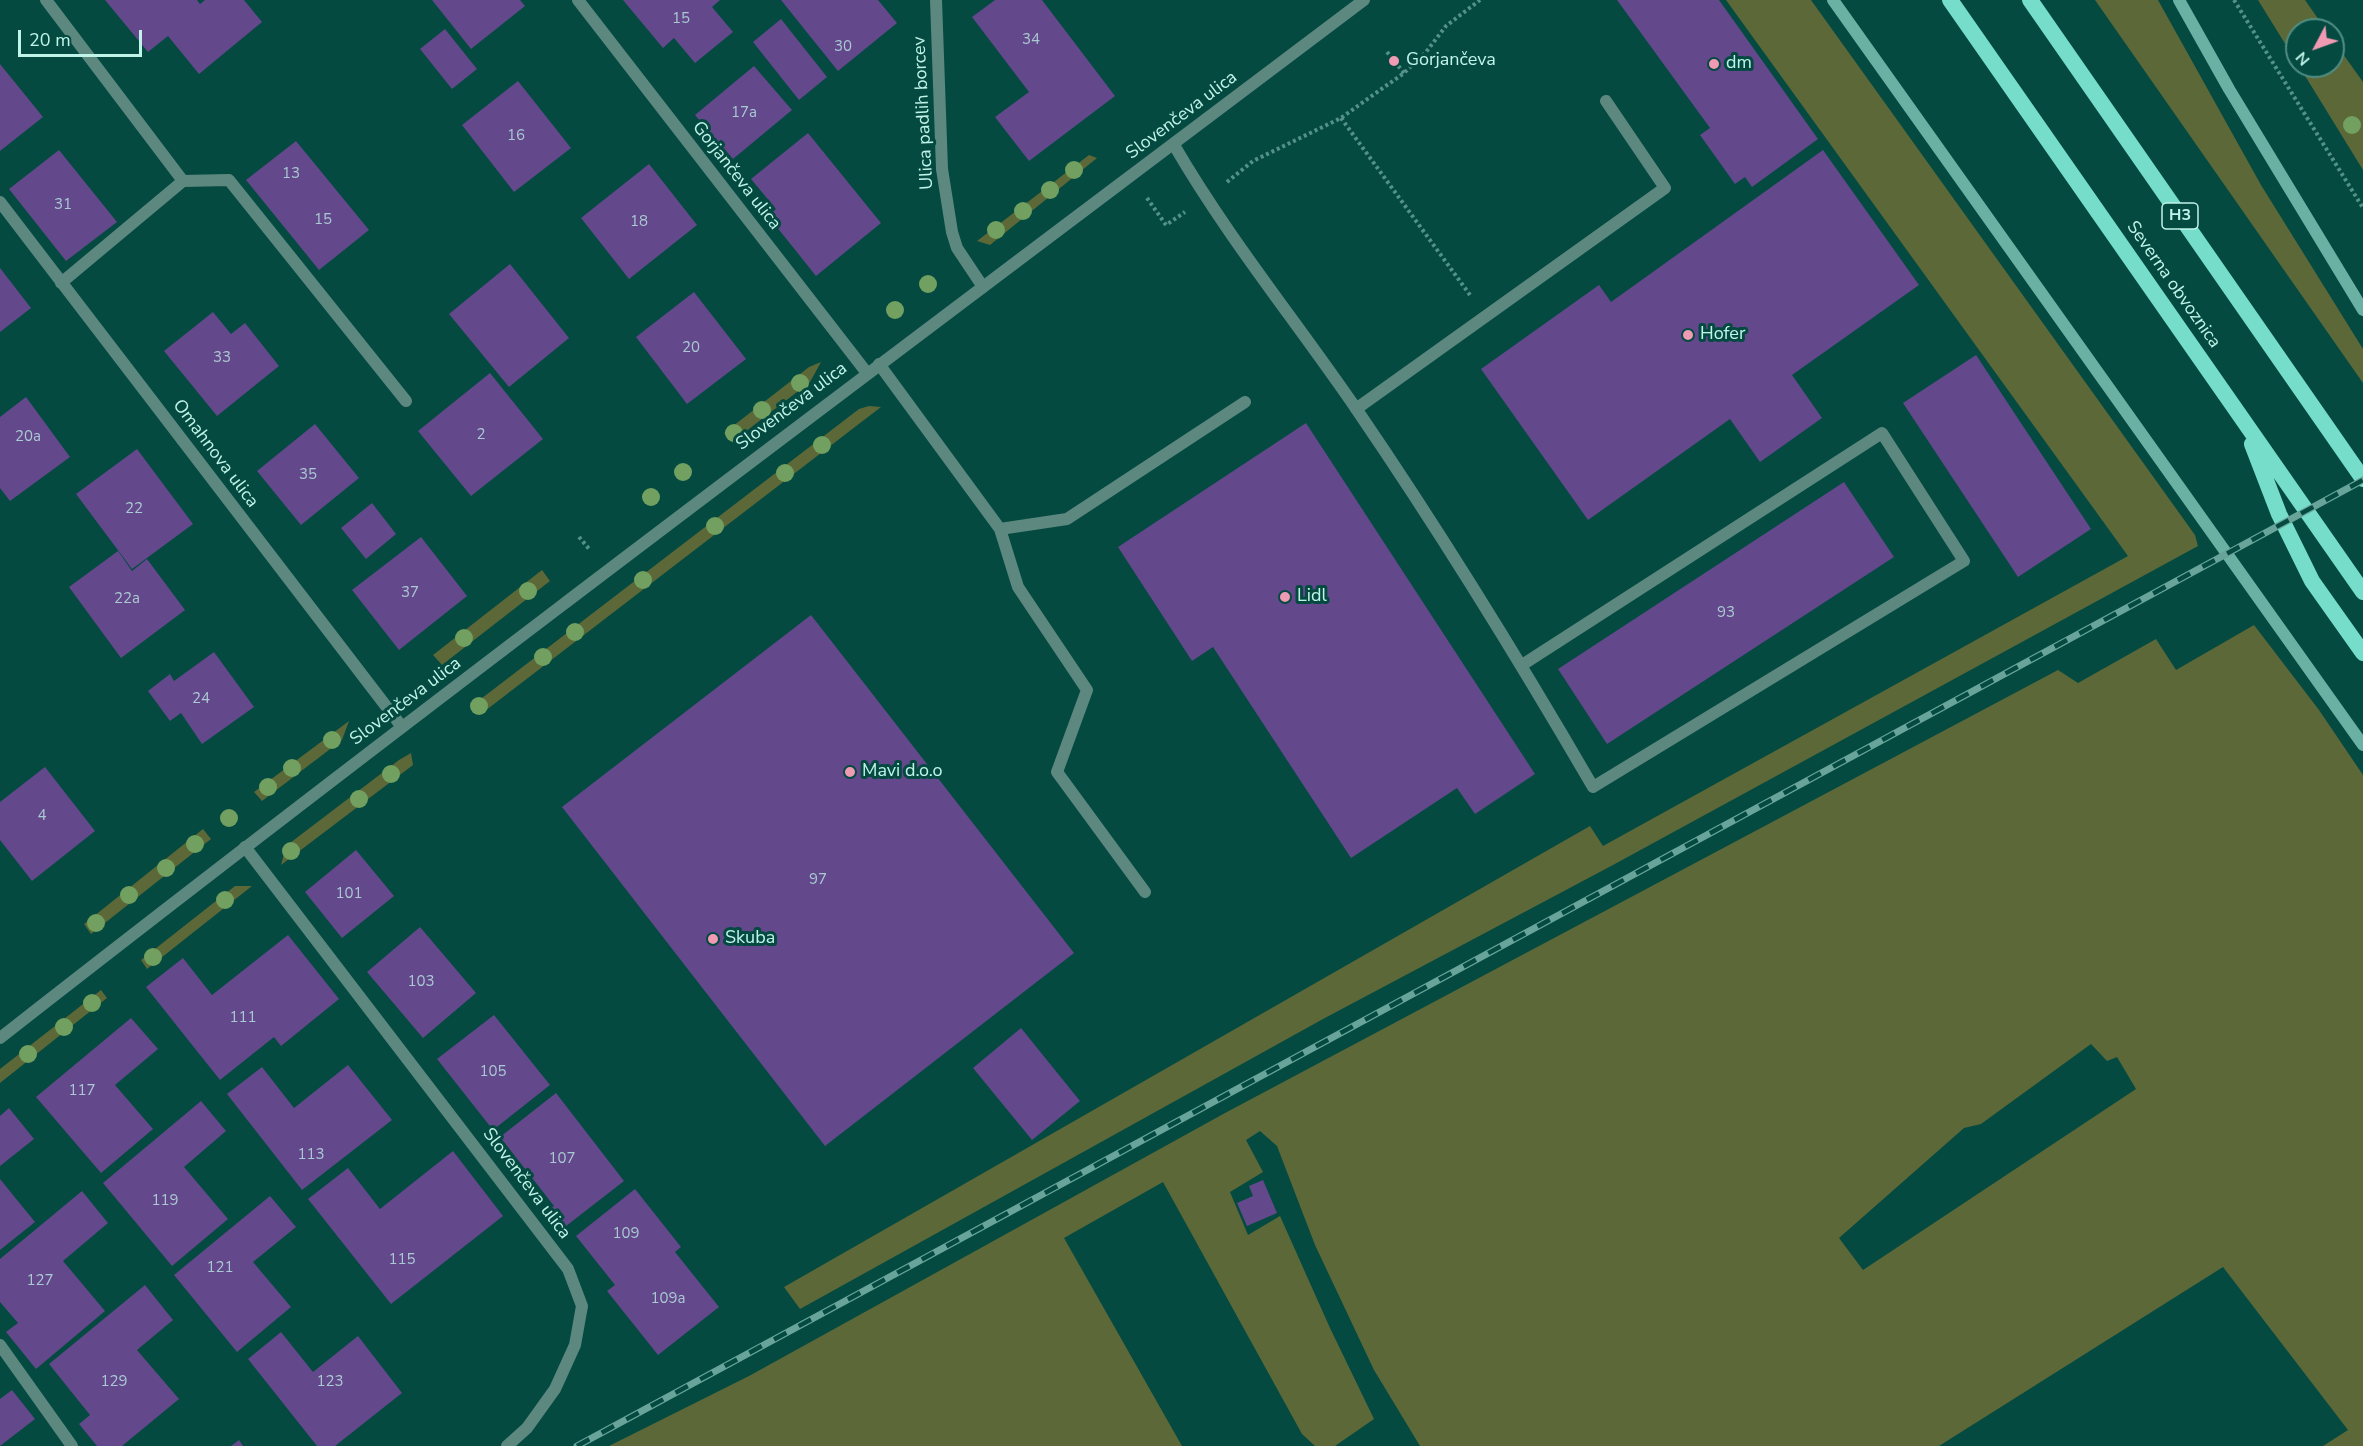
<!DOCTYPE html>
<meta charset="utf-8">
<style>
body{margin:0}
#map{position:relative;width:2363px;height:1446px;overflow:hidden;background:#044a41;font-family:"Nunito Sans",sans-serif}
canvas{display:block}
.north{position:absolute;left:2285px;top:18px;width:60px;height:60px;box-sizing:border-box;background:#044a41;border:2px solid #508e84;border-radius:50%;rotate:229deg;font-size:16px;font-weight:700;line-height:24px;text-align:center;color:#c1f4e9}
.north::after{content:'';display:block;margin:auto;width:21px;height:27px;background:#f19ab3;clip-path:polygon(50% 0,100% 100%,50% 72%,0 100%)}
.scale{position:absolute;left:18px;top:30px;width:124px;height:27px;box-sizing:border-box;border:3px solid #c1f4e9;border-top:0;padding-left:8px;font-size:18px;line-height:21px;white-space:nowrap;color:#c1f4e9;-webkit-text-stroke:4px #044a41;paint-order:stroke}
</style>
<div id="map">
<canvas width="2363" height="1446"></canvas>
<div class="north">N</div>
<div class="scale">20 m</div>
</div>
<script>
const c = document.querySelector('canvas').getContext('2d');
c.lineJoin = 'round';
function fillPath(path, color) { c.fillStyle = color; c.fill(path, 'evenodd'); }
function trace(path, color, width, dash) { c.strokeStyle = color; c.lineWidth = width; c.lineCap = dash ? 'butt' : 'round'; c.setLineDash(dash || []); c.stroke(path); }
function label(font, color, halo, rows, align = 'center') {
  c.font = font + ' "Nunito Sans",sans-serif'; c.lineWidth = 6; c.setLineDash([]); c.textBaseline = 'middle'; c.strokeStyle = halo; c.fillStyle = color; for (const [text, x, y, turn = 0] of rows) {
    c.save(); c.translate(x, y); c.rotate((+turn || 0) * Math.PI / 180); c.textAlign = isNaN(turn) ? turn : align; if (halo) c.strokeText(text, 0, 0); c.fillText(text, 0, 0); c.restore();
  }
}
const green = new Path2D(`
 M1726 0H1811L2195 535 2198 546 1613 865 1323 1019 800 1309 784 1287 1590 826 1603 846 2128 556Z
 M2095 0H2158L2261 185 2363 349V383Z
 M2258 0H2305L2326 30H2297V63Z
 M2333 40 2363 82V170L2299 66H2333Z
 M1089 155 1097 158 990 245 977 241Z
 M821 362 810 382 732 442 724 433 809 367Z
 M869 406 881 407 481 714 473 705 859 409Z
 M542 570 550 581 442 665 433 655Z
 M2254 625 2319 710 2363 775V1446H2323L2348 1430 2223 1267 1939 1446H1420L1374 1370 1315 1245 1277 1146 1260 1131 1246 1140 1263 1172 1230 1192 1248 1235 1280 1216 1330 1328 1374 1419 1335 1446H1315L1302 1434 1163 1182 1064 1238 1182 1446H609L749 1376 1225 1113 2058 670 2078 683 2156 639 2176 670ZM2091 1044 2107 1061 2117 1057 2136 1089 1863 1270 1839 1238 1964 1128 1981 1124Z
 M349 721 342 740 262 801 254 792Z
 M411 753 413 765 281 865 286 846 399 760Z
 M203 829 211 839 91 934 84 924Z
 M235 886H252L147 969 141 960Z
 M101 990 107 998 0 1083V1069Z`);
const building = new Path2D(`
 M105 0H197L200 4 205 0H244L262 22 199 74 168 36 148 52Z
 M432 0H520L525 6 471 49Z
 M623 0H720L712 7 733 32 695 63 674 38 663 48Z
 M781 0H878L897 23 838 71Z
 M995 0H1042L1115 96 1029 161 995 117 1029 92 972 17Z
 M1617 0H1719L1818 139 1752 187 1745 177 1735 184 1700 135 1710 128Z
 M781 19 827 77 799 100 753 42Z
 M445 29 477 69 452 89 420 49Z
 M0 64 43 117 0 151Z
 M754 66 792 110 733 159 695 115Z
 M518 81 571 148 514 192 462 125Z
 M808 133 881 223 816 276 768 216 776 209 751 179Z
 M296 141 369 230 319 270 246 180Z
 M59 150 117 222 66 261 9 189Z
 M1823 150 1919 285 1792 375 1822 418 1760 462 1730 419 1588 520 1481 369 1599 285 1611 302Z
 M649 164 697 225 629 279 581 218Z
 M510 264 569 338 509 387 449 314Z
 M0 268 31 308 0 332Z
 M694 292 746 359 687 404 636 337Z
 M213 312 231 334 245 323 279 366 217 416 164 351Z
 M1976 355 2091 529 2018 577 1903 403Z
 M490 373 543 439 471 496 418 431Z
 M26 397 70 457 10 501 0 488V417Z
 M1306 423 1535 774 1475 814 1457 788 1351 858 1213 647 1192 661 1118 547Z
 M315 424 359 478 301 525 257 471Z
 M137 449 193 524 132 569 76 494Z
 M1844 482 1894 557 1607 744 1558 669Z
 M372 503 396 534 366 559 341 528Z
 M421 537 467 596 399 650 352 590Z
 M118 551 132 571 147 559 185 610 121 658 69 587Z
 M811 615 1074 953 825 1146 562 807Z
 M214 652 254 707 202 744 181 713 170 721 148 691 170 674 174 681Z
 M45 767 95 831 32 881 0 840V802Z
 M356 850 394 896 342 938 305 892Z
 M420 927 476 993 423 1038 367 972Z
 M288 935 339 999 281 1046 274 1037 220 1080 146 987 183 958 212 995Z
 M494 1015 550 1085 493 1130 437 1059Z
 M131 1018 158 1049 115 1085 153 1129 101 1173 36 1097Z
 M1021 1028 1080 1101 1032 1140 973 1068Z
 M348 1065 392 1120 302 1190 227 1094 262 1067 294 1108Z
 M556 1093 624 1181 561 1230 547 1212 554 1206 500 1137Z
 M201 1101 226 1131 184 1167 228 1219 172 1266 103 1183Z
 M9 1108 34 1139 0 1166V1116Z
 M453 1151 503 1216 391 1304 308 1199 348 1168 380 1209Z
 M0 1179 35 1222 0 1250Z
 M1263 1180 1277 1213 1247 1226 1237 1203 1253 1196 1249 1186Z
 M635 1189 681 1247 675 1252 719 1307 658 1355 607 1291 615 1285 576 1236Z
 M82 1191 108 1223 63 1261 105 1311 36 1369 6 1332 18 1323 0 1302V1259Z
 M270 1196 296 1227 253 1262 291 1307 237 1352 174 1275Z
 M145 1285 173 1320 137 1350 179 1399 122 1446H97L79 1424 90 1415 49 1364Z
 M281 1332 313 1372 358 1336 402 1393 335 1446H317L248 1359Z
 M12 1390 35 1419 0 1446V1399Z
 M239 1440 243 1446H231Z`);
const path = new Path2D(`
 M2234 0 2363 208
 M1387 52 1404 73
 M1341 118 1470 295
 M1227 182 1253 161 1341 118 1404 73 1426 52 1446 26 1480 0
 M1147 198 1166 225 1185 212
 M579 537 590 550`);
const service = new Path2D(`
 M1174 145C1228 238 1296 321 1357 410 1441 533 1518 658 1593 787L1964 561 1882 433 1522 665
 M183 181 229 180 406 401
 M879 364 1000 529 1018 587 1087 690 1057 772 1145 892
 M1356 409 1665 188 1606 101
 M1000 529 1067 519 1245 402
 M245 847 568 1269 582 1306 575 1345 555 1389 527 1428 507 1446
 M0 1345 72 1446`);
const minor = new Path2D(`
 M46 0 183 181 61 283
 M578 0 867 373
 M936 0 942 169 952 232 957 248 983 287
 M0 202 402 727`);
const tertiary = new Path2D(`
 M0 1038C450 686 908 344 1364 0`);
const secondary = new Path2D(`
 M1833 0 2363 745
 M2179 0 2229 89 2363 310`);
const trunk = new Path2D(`
 M1950 0 2363 592
 M2030 0 2363 479
 M2252 444 2279 514 2312 581 2363 653`);
const rail = new Path2D(`
 M577 1446 2363 480`);
const trees = [
 [2352,125],
 [1074,170],
 [1050,190],
 [1023,211],
 [996,230],
 [928,284],
 [895,310],
 [800,383],
 [762,410],
 [734,433],
 [822,445],
 [683,472],
 [785,473],
 [651,497],
 [715,526],
 [643,580],
 [528,591],
 [575,632],
 [464,638],
 [543,657],
 [479,706],
 [332,740],
 [292,768],
 [391,774],
 [268,787],
 [359,799],
 [229,818],
 [195,844],
 [291,851],
 [166,868],
 [129,895],
 [225,900],
 [96,923],
 [153,957],
 [92,1003],
 [64,1027],
 [28,1054]
];
const markers = [
 [1394,61,6,"#f19ab3"],
 [1714,64,6,"#f19ab3"],
 [1688,335,6,"#f19ab3"],
 [1285,597,6,"#f19ab3"],
 [850,772,6,"#f19ab3"],
 [713,939,6,"#f19ab3"]
];
const numberNames = [
 ["15",681,19],
 ["34",1031,40],
 ["30",843,47],
 ["17a",744,113],
 ["16",516,136],
 ["13",291,174],
 ["31",63,205],
 ["15",323,220],
 ["18",639,222],
 ["20",691,348],
 ["33",222,358],
 ["2",481,435],
 ["20a",28,437],
 ["35",308,475],
 ["22",134,509],
 ["37",410,593],
 ["22a",127,599],
 ["93",1726,613],
 ["24",201,699],
 ["4",42,816],
 ["97",818,880],
 ["101",349,894],
 ["103",421,982],
 ["111",243,1018],
 ["105",493,1072],
 ["117",82,1091],
 ["113",311,1155],
 ["107",562,1159],
 ["119",165,1201],
 ["109",626,1234],
 ["115",402,1260],
 ["121",220,1268],
 ["127",40,1281],
 ["109a",668,1299],
 ["129",114,1382],
 ["123",330,1382]
];
const shields = [
 [2180,216,36]
];
const shieldNames = [
 ["H3",2180,216]
];
const poiNames = [
 ["Gorjančeva",1406,61],
 ["dm",1726,64],
 ["Hofer",1700,335],
 ["Lidl",1297,597],
 ["Mavi d.o.o",862,772],
 ["Skuba",725,939]
];
const streetNames = [
 ["Ulica padlih borcev",924,113,-93],
 ["Slovenčeva ulica",1182,116,-37],
 ["Gorjančeva ulica",736,176,52],
 ["Severna obvoznica",2173,285,55],
 ["Slovenčeva ulica",792,407,-37],
 ["Omahnova ulica",215,454,53],
 ["Slovenčeva ulica",406,702,-37],
 ["Slovenčeva ulica",526,1184,53]
];
fillPath(green, '#5c6838');
fillPath(building, '#63488b');
trace(path, '#549288', 4, [3, 3]);
trace(service, '#5d887f', 12);
trace(minor, '#5d887f', 12);
trace(tertiary, '#5d887f', 12);
trace(secondary, '#6ab0a3', 12);
trace(trunk, '#76ddca', 16);
trace(rail, '#68a49a', 7);
trace(rail, '#044a41', 4.5, [14]);
c.fillStyle = '#71a060';
for (const [x, y] of trees) { c.beginPath(); c.arc(x, y, 9, 0, 2 * Math.PI); c.fill(); }
for (const [x, y, r, color] of markers) { const dot = new Path2D(); dot.arc(x, y, r, 0, 2 * Math.PI); c.fillStyle = color; c.fill(dot); trace(dot, '#044a41', 2); }
label('15px', '#aac9d2', null, numberNames);
for (const [x, y, w] of shields) { const box = new Path2D(); box.roundRect(x - w / 2, y - 13, w, 26, 4.5); c.fillStyle = '#044a41'; c.fill(box); trace(box, '#c1f4e9', 1.5); }
label('bold 16px', '#c1f4e9', null, shieldNames);
label('18px', '#c1f4e9', '#044a41', poiNames, 'left');
label('18px', '#c1f4e9', '#044a41', streetNames);
</script>
